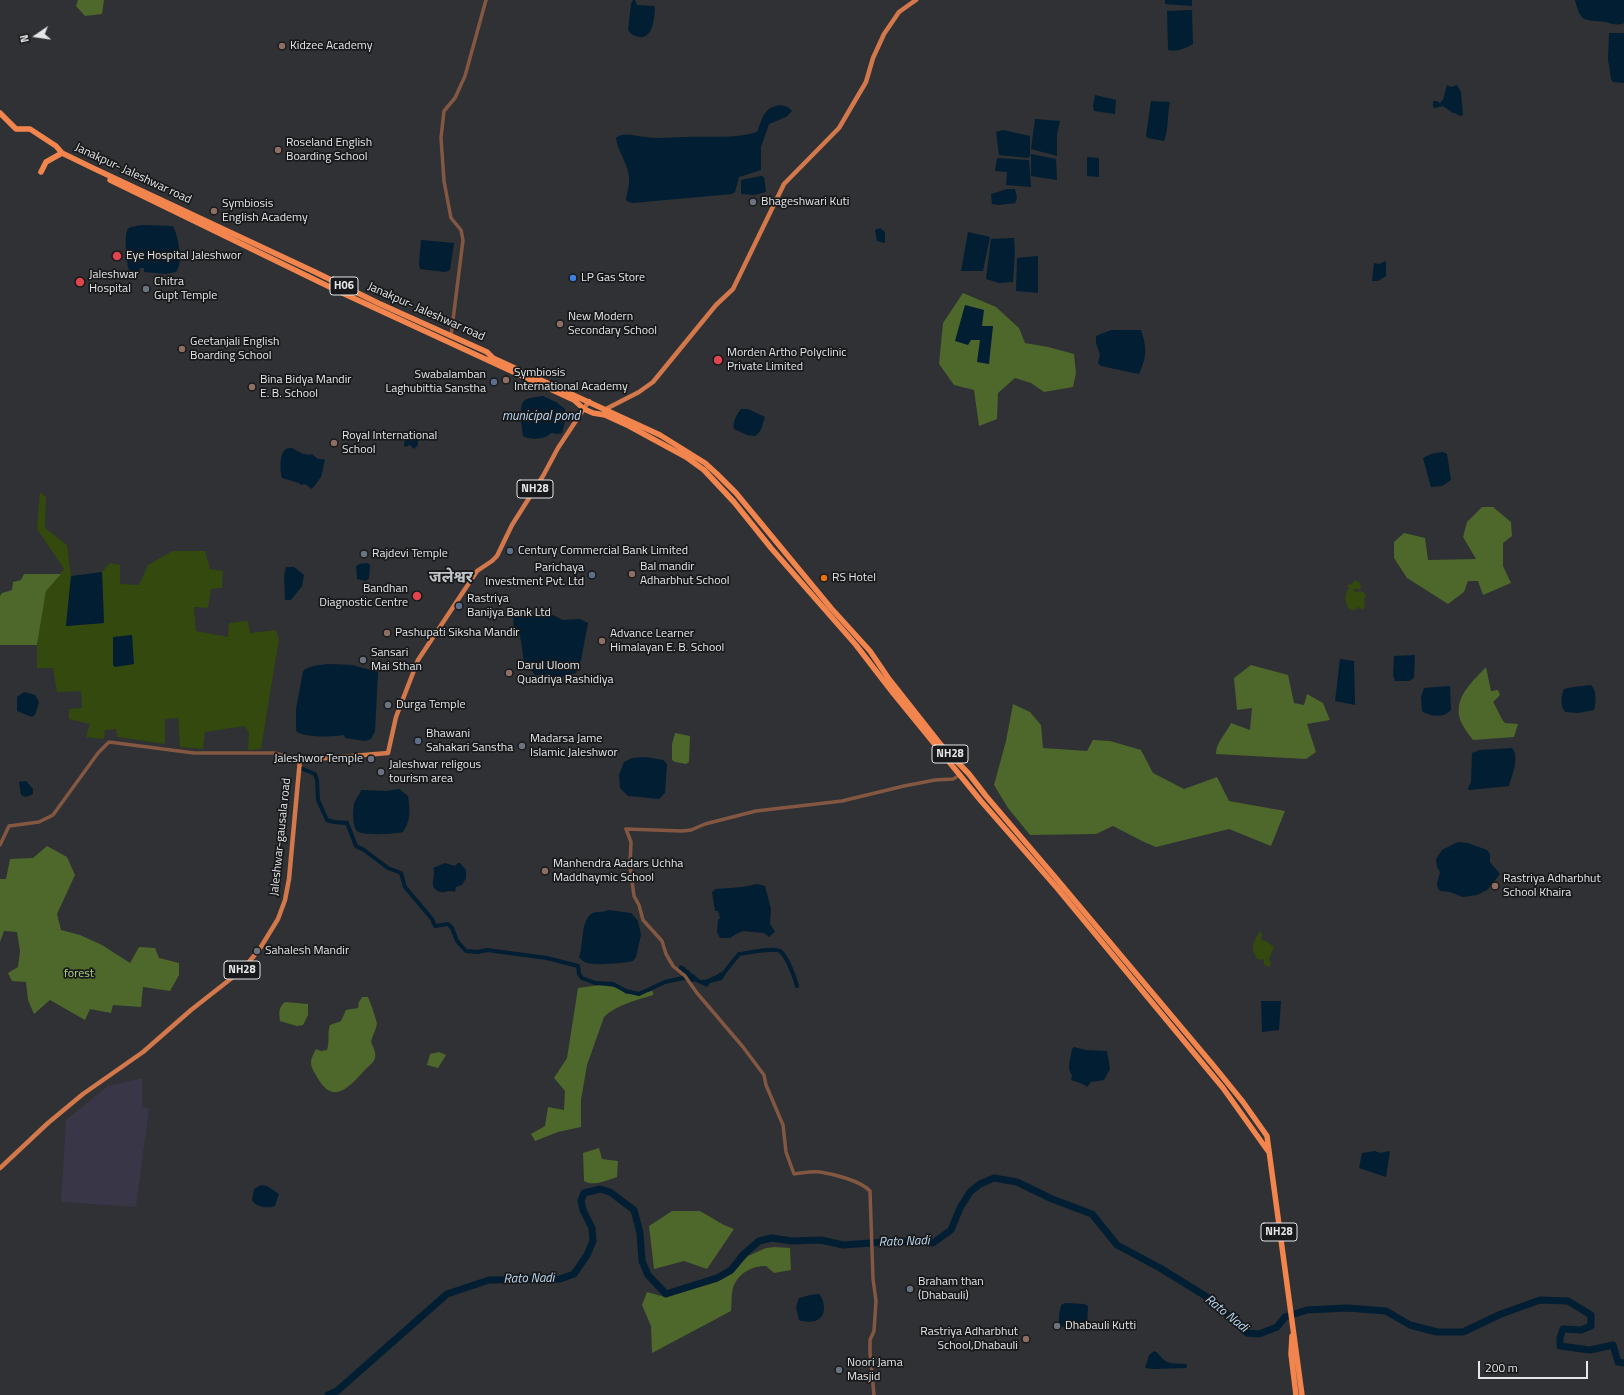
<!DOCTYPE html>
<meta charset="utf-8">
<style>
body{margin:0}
#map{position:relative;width:1624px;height:1395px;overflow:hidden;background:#2f3134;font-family:"Titillium Web",sans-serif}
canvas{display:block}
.north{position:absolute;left:16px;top:16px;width:40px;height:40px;-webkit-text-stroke:3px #18191a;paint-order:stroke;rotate:257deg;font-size:11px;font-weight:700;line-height:16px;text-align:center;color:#e4e6e7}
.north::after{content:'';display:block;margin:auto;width:14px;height:18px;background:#e4e6e7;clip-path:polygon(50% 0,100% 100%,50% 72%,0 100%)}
.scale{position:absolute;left:1478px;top:1361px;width:110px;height:18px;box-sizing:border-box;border:2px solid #e4e6e7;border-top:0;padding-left:5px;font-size:12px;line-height:14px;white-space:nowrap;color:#e4e6e7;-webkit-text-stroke:3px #18191a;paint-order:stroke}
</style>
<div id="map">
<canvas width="1624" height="1395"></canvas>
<div class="north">N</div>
<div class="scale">200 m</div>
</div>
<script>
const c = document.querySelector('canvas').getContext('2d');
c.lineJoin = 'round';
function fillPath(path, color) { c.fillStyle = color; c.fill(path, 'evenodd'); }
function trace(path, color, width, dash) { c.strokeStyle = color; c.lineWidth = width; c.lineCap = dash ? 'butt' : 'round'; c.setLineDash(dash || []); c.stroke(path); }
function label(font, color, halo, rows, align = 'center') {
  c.font = font + ' "Titillium Web","Noto Sans Devanagari",sans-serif'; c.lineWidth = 3.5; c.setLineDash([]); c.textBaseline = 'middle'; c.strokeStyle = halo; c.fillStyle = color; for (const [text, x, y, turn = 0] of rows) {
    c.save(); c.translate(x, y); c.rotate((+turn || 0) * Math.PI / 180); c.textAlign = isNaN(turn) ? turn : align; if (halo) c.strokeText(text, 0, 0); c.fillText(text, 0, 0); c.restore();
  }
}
const education = new Path2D(`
 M142 1078V1107L149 1109 136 1207 61 1202 66 1120 108 1086Z`);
const green = new Path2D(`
 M40 492 46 497 45 528 67 545 71 576 66 626 104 623 102 572 110 563 120 565V584L139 585 148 565 172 551H205L210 569 223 571 222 588 211 589 208 608 194 607 196 631 228 637 229 623 248 621 250 633 276 630 279 639 261 749 248 750 249 733 245 726 205 732 203 749 180 747 178 718 165 719V744L118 737 116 729 105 730 104 739 86 737 90 724 69 719V709L82 708 81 691 57 692 53 668H37V645L46 591 64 569 37 529Z
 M1355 580 1360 583 1361 587 1360 590 1353 588 1355 592 1361 591 1364 592 1366 596 1364 599 1365 606 1363 610 1359 607 1353 611 1348 608C1345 600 1344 595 1349 588L1347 585 1352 584Z
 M1260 931 1262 934 1261 939 1263 941H1266L1274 947 1269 959 1271 964 1269 967 1264 965V959L1259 960C1249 951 1253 941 1260 931Z`);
const forest = new Path2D(`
 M78 0H104L102 14 85 16 76 6Z
 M963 293 996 307 1019 328 1025 343 1048 347 1074 354 1076 373 1073 387 1044 392 1031 383 1015 378 998 393 997 419 979 426 974 390 954 385 939 364 943 323Z
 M1482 507H1493L1511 522 1512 536 1503 543V566L1511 583 1483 595 1478 581H1468L1464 592 1448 604 1407 578 1394 558V542L1404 533 1425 538 1428 560 1476 559 1463 537 1467 522Z
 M24 574H61L46 591 37 645H0V596L2 593 12 590 13 582 21 580Z
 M1251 665 1288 675 1294 703 1304 705 1307 694 1323 703 1330 720 1307 724 1316 752 1306 759 1216 754C1216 742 1226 734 1231 723L1250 730 1252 708 1237 710 1234 678Z
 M1486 667 1491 691 1498 690 1500 695 1493 702C1498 709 1499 716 1505 723L1518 724 1514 737 1473 740C1468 733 1460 724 1459 715 1456 695 1474 680 1486 667Z
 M1013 704 1030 712 1041 725 1043 748 1087 751 1093 740 1110 741 1141 750 1153 773 1184 789 1217 777 1229 801 1285 811 1271 846 1229 829 1156 847 1144 842 1113 826 1096 834 1030 835 1008 808 994 785 1006 741Z
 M675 733 690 736 689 762 686 764 675 762 672 760V744Z
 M47 846 67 857 75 875 57 914 61 930 80 935 102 945 130 963 139 947 155 948 159 958 179 963V975L170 991 143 987 141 1007 113 1005 111 1013 90 1009 85 1020 50 1000 34 1014 28 1000 26 982 12 981 8 973 18 967 20 951 17 932 4 931 0 942V879H6L10 859 33 858Z
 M600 985 620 988 626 994 653 991V995C637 1000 616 1005 604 1017L587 1065 581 1100V1127L558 1132 535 1141 531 1134 545 1126 548 1107 564 1110 565 1091 554 1078 567 1058 578 988Z
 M362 997H368C370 1001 377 1021 377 1024 376 1030 372 1036 371 1042 380 1061 374 1060 362 1073 347 1090 332 1104 317 1077 315 1073 311 1068 311 1063 311 1058 314 1053 316 1049L321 1051 327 1050C330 1041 327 1033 330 1025L341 1021 346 1010 358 1008 359 1002Z
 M285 1002 308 1004V1015L303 1025 297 1026 280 1021C279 1012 278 1008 285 1002Z
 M439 1052 446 1055 438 1068 427 1065 430 1054Z
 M599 1148 602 1159 618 1161 617 1177C607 1180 594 1187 584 1181L583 1153Z
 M672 1211H700L724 1225 734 1229 707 1269 684 1261 654 1269 649 1226Z
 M775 1247 790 1248 791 1270 774 1273 766 1266C752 1266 738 1273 733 1288 731 1295 732 1303 731 1311L652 1353 651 1326 642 1305 647 1292 665 1297 717 1282 732 1274 748 1256 766 1248Z`);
const water = new Path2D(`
 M633 0H635L637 5 654 6 655 9C654 19 653 39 639 37 634 36 631 34 628 30L631 4Z
 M1165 0H1192V6L1165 4Z
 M1575 0H1624V23C1617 26 1613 24 1606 22 1584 19 1581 24 1575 0Z
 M1192 10 1193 44C1185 49 1176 52 1168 50L1167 11Z
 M1609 33H1624V83L1613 82 1611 79 1608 59Z
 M1447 85 1451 87 1457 85 1461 92 1463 115 1460 116 1455 113H1453L1443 106 1435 108 1433 107V101H1437L1440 103 1443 100Z
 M1095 95 1116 100 1115 114 1094 111 1093 106Z
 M1151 101 1170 102C1167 114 1169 129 1164 141L1148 138 1146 136Z
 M781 105 788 107 792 111 786 117 769 124 761 147V170L739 177 735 192 732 194 633 203 629 202 626 200C627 192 630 185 629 177 628 163 617 150 616 138 625 131 635 137 646 137 659 139 672 137 686 137 709 136 735 139 757 132 763 118 763 107 781 105Z
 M1035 119 1060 121 1057 134V156L1031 149Z
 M1003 130 1030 136V156L1028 158 999 155 996 132Z
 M1031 154 1056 159 1057 180 1031 176Z
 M1087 157 1099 158V177L1087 176Z
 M997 158 1029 160 1031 187 1006 185 1007 172 995 171Z
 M761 176 764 177 766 192 755 195 741 194V180Z
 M1007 189H1015L1017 198 1015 203 1000 205 992 204 991 194Z
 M142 225 173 226C178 236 184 263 176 272L166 274 144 272V268H140L139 272 129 270 128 267C127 260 123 231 129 228 132 226 138 226 142 225Z
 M880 228 885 232V243L877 241 875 230Z
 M968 232 990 237 983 271H961Z
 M1014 238 1015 251 1013 282 999 283 986 279 991 239Z
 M421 240 454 243 450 270 445 272 420 269 419 263Z
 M1038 256V293L1016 291 1017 258Z
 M1386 261V276L1378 281H1372L1374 263 1379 264Z
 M965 305 984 310 982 326H993L989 364 977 362 980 340H971L968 345 955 341Z
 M1111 330H1141C1147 349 1147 356 1139 374L1101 366 1098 363 1100 355 1096 343V336Z
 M543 396 556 402 565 409V421L562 433 558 434 551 433C545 440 530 440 523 436 522 428 518 406 524 401 528 397 538 397 543 396Z
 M741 409H748L765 417C762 425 762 432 755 436L747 435 734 429C732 422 737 414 741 409Z
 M409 431 418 432V445L414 449 410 445 405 447 404 446 406 432Z
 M292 448 303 454H307L308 455 312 454 318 459H323L325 460 321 477 312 489 305 484 301 485 299 483 282 478C280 472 279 453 286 449 288 448 290 448 292 448Z
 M1443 452 1447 454 1451 480 1442 486 1431 487 1423 458 1431 454Z
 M367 563 370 565 369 578 366 581 357 579 356 566 359 564Z
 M286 567H294L304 575 302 586 291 600H285L284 575Z
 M102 572 104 623 66 626 71 576Z
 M529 613 538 617 553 615 563 620 580 619 588 623 581 660 576 673 557 678 547 674 544 675H535L532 671 528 669 524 662 520 635 514 628 513 616Z
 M132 635 134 664 115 667 113 665V637Z
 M1415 655 1414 678 1409 681H1395L1393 675 1394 656Z
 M1340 659 1354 661 1355 705 1335 701Z
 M329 664 352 665 378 672 375 731 371 739 365 741 345 738 344 735C334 737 303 738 296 731V709L303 671C310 665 320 665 329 664Z
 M1591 685C1597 691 1596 702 1594 710L1578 713 1565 712C1560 705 1561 696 1564 689L1573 687Z
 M1450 686 1451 710C1444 718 1430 717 1422 711L1421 697 1424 688Z
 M24 692 35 695 39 702 35 715 32 717 17 711V697Z
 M1512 748C1520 759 1512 774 1509 786L1469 790 1468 788 1471 782 1472 753 1480 750Z
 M646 757 663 760 667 764 665 793 659 799 628 796 620 788 619 775 624 762 632 758Z
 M26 781 33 789V794L26 797 21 795 19 782Z
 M399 789 408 796C410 811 411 819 403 832 395 834 362 836 357 831 352 826 353 811 354 804 355 799 360 795 361 790L386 791Z
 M1458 842 1468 843 1487 850 1490 854V862L1500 874 1487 890 1477 895 1463 897 1450 892 1440 891C1434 884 1439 879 1440 872L1437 867 1436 859 1442 850Z
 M445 863 455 866 458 863H460L466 870V878L462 885 456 887 455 892C448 888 440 898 433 886 432 879 436 875 433 868Z
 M757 884 765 886 771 909 770 924 775 932 769 937 764 933 743 931 736 934 730 938H720L717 932 718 920 720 918 718 911H715L712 892 716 889 743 887Z
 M608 910 631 913 638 921 641 935 636 957 633 961C624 963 590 967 583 961 581 960 580 958 579 957 584 945 580 919 593 913 598 911 603 913 608 910Z
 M680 965 685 967 686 969 690 971 691 974 692 973 700 980 715 979 720 972 725 975 722 980 710 983 707 987 694 981 691 983 686 974 678 969Z
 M1261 1001H1281L1279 1030 1262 1032Z
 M1074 1047 1086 1050 1107 1051 1110 1069 1104 1080 1091 1082 1087 1087 1083 1084 1071 1080 1072 1075C1066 1069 1071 1057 1072 1049Z
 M1375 1151 1380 1153 1390 1151 1386 1177 1359 1168 1362 1153Z
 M261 1185 267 1186 279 1194 275 1206C268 1209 256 1207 252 1200L254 1189Z
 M819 1294C822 1297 823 1301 824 1306 825 1322 811 1324 799 1320L796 1307 799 1298 810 1295Z
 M1065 1303 1084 1304 1088 1306 1087 1324 1084 1328C1076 1329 1066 1329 1059 1325V1315L1061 1305Z
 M1154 1351C1159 1353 1160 1357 1164 1360 1170 1365 1179 1363 1186 1364L1187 1366 1186 1368 1153 1369 1145 1368 1149 1355Z`);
const canal = new Path2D(`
 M303 769 315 774 317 780 318 800 327 820 334 822 347 823 356 846 364 850 388 868 401 873 405 887 432 919 435 926 448 924 452 928 457 941 466 951 478 952 487 950 547 958 578 966 579 974 582 978 595 983 613 984 626 991 639 994 665 982 683 978 690 979
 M708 981 723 974 739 954C748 953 774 947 780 951 787 956 795 978 797 986`);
const river = new Path2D(`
 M328 1395 337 1391 447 1294 489 1280 560 1279 574 1274 587 1255 593 1241 592 1228 583 1210 581 1201 584 1193 600 1189 610 1192 634 1210 640 1233 642 1261 648 1275 666 1294 717 1278 731 1270 743 1255 759 1241 772 1238 792 1241 821 1240 843 1245 899 1241 933 1243 951 1230 960 1208 970 1192 980 1184 994 1178 1017 1182 1052 1199 1092 1214 1117 1245 1160 1268 1212 1300 1247 1333 1259 1334 1277 1327 1285 1317 1307 1310 1347 1308 1386 1311 1410 1325 1437 1332H1463L1501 1314 1540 1300 1568 1301 1591 1315V1326L1581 1330 1563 1329 1560 1338V1346L1590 1350 1613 1345 1618 1362 1624 1363`);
const minor = new Path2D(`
 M451 336 463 240 461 230 451 218 444 181 441 138 444 111 455 98 465 76 486 0
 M0 845 9 826 39 822 53 815 98 753 109 742 194 753H274L300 759
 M874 1395 870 1353V1340L874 1331 876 1301 873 1279 870 1191C861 1181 834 1174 820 1172 812 1171 803 1173 794 1174L786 1152 783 1125 766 1085 764 1075 743 1047 697 993 685 976 673 966 666 954 662 941 643 920 639 905 634 896 630 865 631 842 626 829 682 831 691 830 705 824 756 811 842 801 904 786 935 780 953 779 960 775`);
const major = new Path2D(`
 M604 410 639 392 653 382 716 305 733 289 784 184 839 128 866 82 873 58 884 34 899 12 916 0
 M0 1168 48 1123 83 1094 143 1052 191 1010 242 970 259 950 278 919 285 900 289 879 300 759 329 758 388 753 396 717 418 660 477 571 492 561 497 556 512 525 543 476 558 448 589 401`);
const highway = new Path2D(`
 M0 113 16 129H30L56 146 62 153 97 170 315 272 378 303 487 352 493 358 660 435 705 463 717 474 736 493 831 608 870 651 889 679 941 745 969 774 986 796 1055 877 1213 1065 1243 1102 1267 1136 1302 1395
 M41 172 46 162 62 153
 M110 180 338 291 574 400 584 409 593 413 605 415 629 426 686 457 704 470 734 502 771 548 856 645 893 693 981 801 1057 888 1223 1088 1268 1151
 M1292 1336 1291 1354 1296 1395`);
const markers = [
 [282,46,4,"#8d6e63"],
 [278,150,4,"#8d6e63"],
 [753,202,4,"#6b7280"],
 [214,211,4,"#8d6e63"],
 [117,256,5,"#e0444e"],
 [573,278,4,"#3f7fe0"],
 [80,282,5,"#e0444e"],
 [146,289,4,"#6b7280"],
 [560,324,4,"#8d6e63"],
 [182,349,4,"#8d6e63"],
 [718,360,5,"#e0444e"],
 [506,380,4,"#8d6e63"],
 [494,382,4,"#5c6f8a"],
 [252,387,4,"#8d6e63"],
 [334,443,4,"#8d6e63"],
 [510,551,4,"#5c6f8a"],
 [364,554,4,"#6b7280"],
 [632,574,4,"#8d6e63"],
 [592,575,4,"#5c6f8a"],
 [824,578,4,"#e8710a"],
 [417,596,5,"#e0444e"],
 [459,606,4,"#5c6f8a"],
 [387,633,4,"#8d6e63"],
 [602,641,4,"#8d6e63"],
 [363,660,4,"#6b7280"],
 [509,673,4,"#8d6e63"],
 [388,705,4,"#6b7280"],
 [418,741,4,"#5c6f8a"],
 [522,746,4,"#6b7280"],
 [371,759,4,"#6b7280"],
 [381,772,4,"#6b7280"],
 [545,871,4,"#8d6e63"],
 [1495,886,4,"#8d6e63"],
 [257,951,4,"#6b7280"],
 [910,1289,4,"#6b7280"],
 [1057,1326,4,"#6b7280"],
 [1026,1339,4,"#8d6e63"],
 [839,1370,4,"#6b7280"]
];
const shields = [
 [344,286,28],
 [535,489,36],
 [950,754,36],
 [242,970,36],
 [1279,1232,36]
];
const shieldNames = [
 ["H06",344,286],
 ["NH28",535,489],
 ["NH28",950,754],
 ["NH28",242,970],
 ["NH28",1279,1232]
];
const poiNames = [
 ["Kidzee Academy",290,46],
 ["Roseland English",286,143],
 ["Boarding School",286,157],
 ["Bhageshwari Kuti",761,202],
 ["Symbiosis",222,204],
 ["English Academy",222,218],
 ["Eye Hospital Jaleshwor",126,256],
 ["Jaleshwar",89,275],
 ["Hospital",89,289],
 ["LP Gas Store",581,278],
 ["Chitra",154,282],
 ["Gupt Temple",154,296],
 ["New Modern",568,317],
 ["Secondary School",568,331],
 ["Geetanjali English",190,342],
 ["Boarding School",190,356],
 ["Morden Artho Polyclinic",727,353],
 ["Private Limited",727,367],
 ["Symbiosis",514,373],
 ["International Academy",514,387],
 ["Swabalamban",486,375,"right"],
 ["Laghubittia Sanstha",486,389,"right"],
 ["Bina Bidya Mandir",260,380],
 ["E. B. School",260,394],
 ["Royal International",342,436],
 ["School",342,450],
 ["Century Commercial Bank Limited",518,551],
 ["Rajdevi Temple",372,554],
 ["Bal mandir",640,567],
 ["Adharbhut School",640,581],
 ["Parichaya",584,568,"right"],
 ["Investment Pvt. Ltd",584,582,"right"],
 ["RS Hotel",832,578],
 ["Bandhan",408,589,"right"],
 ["Diagnostic Centre",408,603,"right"],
 ["Rastriya",467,599],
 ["Banijya Bank Ltd",467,613],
 ["Pashupati Siksha Mandir",395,633],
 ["Advance Learner",610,634],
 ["Himalayan E. B. School",610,648],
 ["Sansari",371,653],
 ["Mai Sthan",371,667],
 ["Darul Uloom",517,666],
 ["Quadriya Rashidiya",517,680],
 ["Durga Temple",396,705],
 ["Bhawani",426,734],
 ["Sahakari Sanstha",426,748],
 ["Madarsa Jame",530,739],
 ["Islamic Jaleshwor",530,753],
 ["Jaleshwor Temple",363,759,"right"],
 ["Jaleshwar religous",389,765],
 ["tourism area",389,779],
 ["Manhendra Aadars Uchha",553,864],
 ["Maddhaymic School",553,878],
 ["Rastriya Adharbhut",1503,879],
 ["School Khaira",1503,893],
 ["Sahalesh Mandir",265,951],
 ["Braham than",918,1282],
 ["(Dhabauli)",918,1296],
 ["Dhabauli Kutti",1065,1326],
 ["Rastriya Adharbhut",1018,1332,"right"],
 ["School,Dhabauli",1018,1346,"right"],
 ["Noori Jama",847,1363],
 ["Masjid",847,1377]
];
const streetNames = [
 ["Janakpur- Jaleshwar road",133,174,25],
 ["Janakpur- Jaleshwar road",426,312,24],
 ["Jaleshwar-gausala road",281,837,-84]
];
const parkNames = [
 ["forest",79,974]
];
const waterNames = [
 ["municipal pond",541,417],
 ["Rato Nadi",904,1242,-2],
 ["Rato Nadi",529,1279,-1],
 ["Rato Nadi",1226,1314,39]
];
const districtNames = [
 ["जलेश्वर",451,578]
];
fillPath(education, '#383647');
fillPath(green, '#33490d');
fillPath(forest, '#4e672b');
fillPath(water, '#011e33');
trace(canal, '#011e33', 4);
trace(river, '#011e33', 7);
trace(minor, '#835741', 3.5);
trace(major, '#d3784b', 4.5);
trace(highway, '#f2854d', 5.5);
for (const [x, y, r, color] of markers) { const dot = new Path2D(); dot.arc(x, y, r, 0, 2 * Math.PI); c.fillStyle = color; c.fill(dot); trace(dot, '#18191a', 1.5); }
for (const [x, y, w] of shields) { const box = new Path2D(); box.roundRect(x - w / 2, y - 9, w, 18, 3); c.fillStyle = '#18191a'; c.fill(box); trace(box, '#e4e6e7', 1); }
label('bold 11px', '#e4e6e7', null, shieldNames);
label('12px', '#e4e6e7', '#18191a', poiNames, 'left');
label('12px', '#e4e6e7', '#18191a', streetNames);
label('12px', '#b1d780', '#18191a', parkNames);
label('italic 13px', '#bbd8f3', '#18191a', waterNames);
label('bold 16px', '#c2c6c9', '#18191a', districtNames);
</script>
